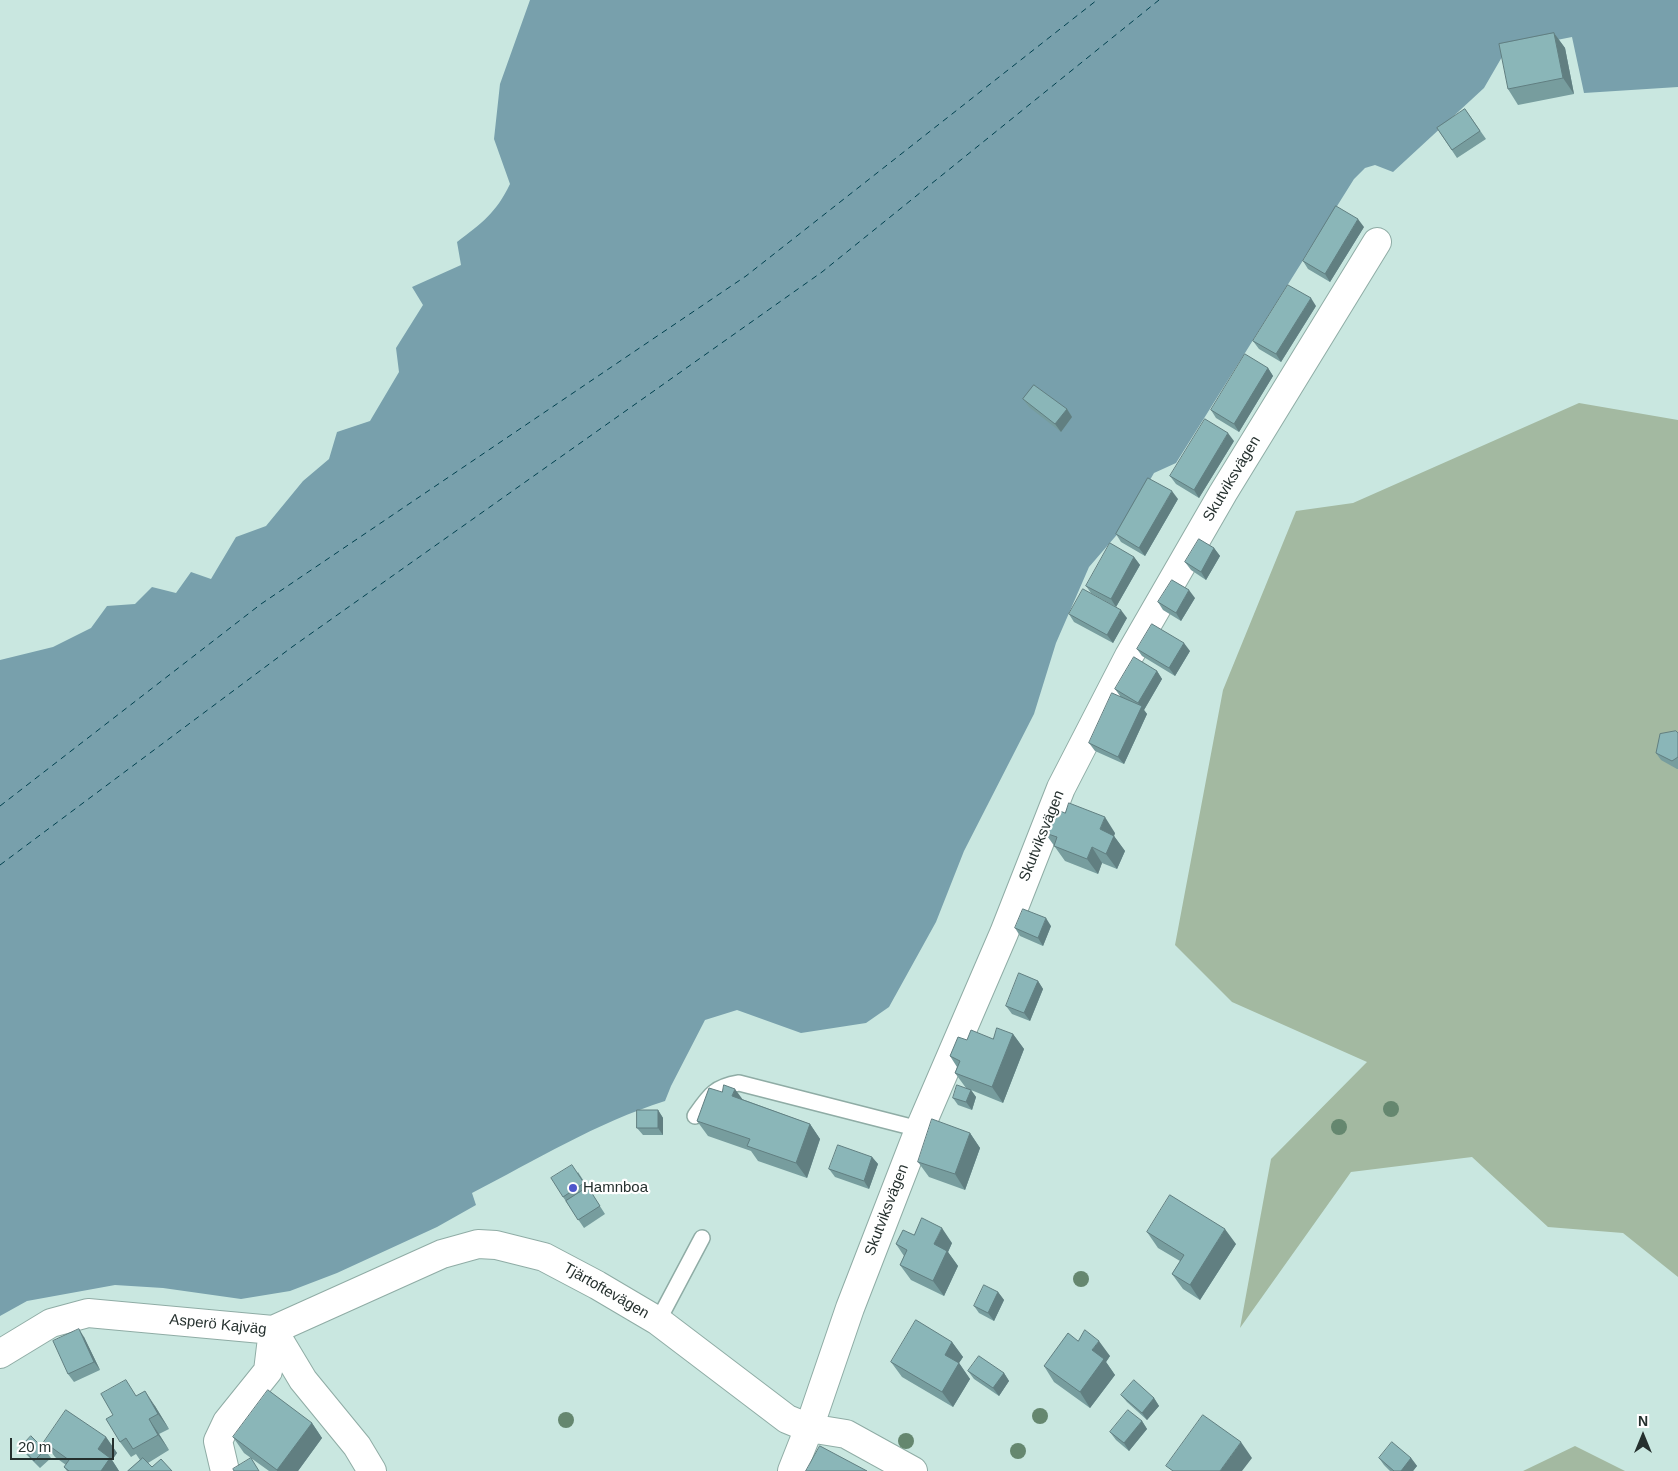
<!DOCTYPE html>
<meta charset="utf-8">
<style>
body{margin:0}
#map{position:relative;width:1678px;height:1471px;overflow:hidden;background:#c9e7e0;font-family:Helvetica,sans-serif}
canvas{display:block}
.north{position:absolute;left:1618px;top:1411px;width:50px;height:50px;-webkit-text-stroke:4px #fff;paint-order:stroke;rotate:0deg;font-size:14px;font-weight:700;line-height:20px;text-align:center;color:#25302e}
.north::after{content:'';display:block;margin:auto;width:18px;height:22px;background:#25302e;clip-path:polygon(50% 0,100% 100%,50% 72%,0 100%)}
.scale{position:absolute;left:10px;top:1438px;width:104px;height:22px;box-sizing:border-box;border:2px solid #25302e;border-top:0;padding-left:6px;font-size:15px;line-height:18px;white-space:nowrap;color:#25302e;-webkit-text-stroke:4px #fff;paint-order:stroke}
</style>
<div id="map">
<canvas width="1678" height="1471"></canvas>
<div class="north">N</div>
<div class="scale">20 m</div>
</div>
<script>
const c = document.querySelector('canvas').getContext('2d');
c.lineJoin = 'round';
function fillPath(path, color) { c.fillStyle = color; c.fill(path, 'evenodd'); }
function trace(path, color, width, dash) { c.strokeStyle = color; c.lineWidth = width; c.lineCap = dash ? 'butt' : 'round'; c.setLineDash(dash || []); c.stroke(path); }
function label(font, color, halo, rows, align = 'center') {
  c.font = font + ' Helvetica,sans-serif'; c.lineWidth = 4.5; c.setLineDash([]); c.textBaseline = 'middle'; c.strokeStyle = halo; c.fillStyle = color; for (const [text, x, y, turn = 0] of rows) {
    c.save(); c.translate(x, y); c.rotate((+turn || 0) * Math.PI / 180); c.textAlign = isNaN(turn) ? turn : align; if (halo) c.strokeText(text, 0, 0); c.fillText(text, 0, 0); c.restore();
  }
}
const green = new Path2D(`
 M1579 403 1678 420V1277L1623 1233 1548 1227 1472 1157 1351 1172 1240 1328 1271 1159 1367 1062 1232 1002 1175 945 1223 690 1296 511 1353 503Z
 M1575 1446 1625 1471H1523Z`);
const water = new Path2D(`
 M530 0H1678V87L1584 93 1572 37 1506 50 1484 88 1393 172 1375 165 1365 168 1354 179 1176 463 1154 473 1121 530 1089 567 1056 643 1034 714 964 851 936 922 889 1007 866 1023 801 1033 737 1010 705 1020 671 1086 665 1101C596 1123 536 1160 472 1193L476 1205 437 1227 337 1273 290 1291 241 1299 163 1288 115 1285 27 1301 0 1316V660L53 647 91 628 107 606 135 604 152 587 176 593 191 572 211 579 236 537 266 526 303 481 329 459 337 432 370 421 399 372 396 348 423 305 412 287 461 265 457 242C482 223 496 213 510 184L494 139 500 84Z`);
const ferry = new Path2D(`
 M0 806 261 604 746 276 1097 0
 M0 865 292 647 822 272 1159 0`);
const service = new Path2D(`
 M695 1116C709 1096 714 1087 739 1083L919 1129
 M658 1321 702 1238`);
const minor = new Path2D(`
 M273 1330 303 1380 357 1446 372 1471
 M0 1354 51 1323 88 1313 273 1330 442 1254 478 1244 496 1245 544 1257 597 1285 658 1321 787 1419 809 1428 846 1434 913 1471
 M225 1471 218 1441 227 1422 268 1371 273 1330
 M792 1471 809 1428 850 1308 917 1135 1004 933 1061 788 1129 656 1223 493 1377 242`);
const trees = [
 [1391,1109],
 [1339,1127],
 [1081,1279],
 [1040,1416],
 [566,1420],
 [906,1441],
 [1018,1451]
];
const wall = new Path2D(`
 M1554 33 1565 48 1574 94 1518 105 1508 89Z
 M1465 109 1486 139 1457 158 1437 128Z
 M1364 227 1330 282 1308 269 1303 261Z
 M1316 306 1281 362 1259 349 1253 341Z
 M1268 368 1273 376 1239 432 1216 418 1211 410Z
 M1023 399 1067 409 1072 417 1061 432 1029 407Z
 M1234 441 1199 498 1176 484 1170 476Z
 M1178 499 1145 556 1121 542 1116 534Z
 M1214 548 1220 556 1206 580 1191 570 1185 562Z
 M1134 557 1140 565 1116 607 1091 593 1086 586Z
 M1195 598 1181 621 1163 610 1158 602Z
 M1069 614 1127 618 1113 643 1074 622Z
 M1137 649 1190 651 1175 676 1142 656Z
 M1157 671 1162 679 1144 710 1147 714 1124 764 1095 751 1089 743 1120 696 1115 689Z
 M1678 733V769H1677L1661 760 1656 753Z
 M1045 833H1115L1114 836 1125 851 1117 869 1102 863 1098 874 1065 861Z
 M1051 926 1043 946 1020 936 1015 928Z
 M1038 981 1043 989 1030 1021 1012 1014 1006 1006Z
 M1013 1034 1024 1049 1003 1103 971 1090 976 1097 972 1110 958 1105 953 1098 966 1088 955 1073 957 1067 950 1056 967 1040 993 1039Z
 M742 1099 810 1124 820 1139 807 1178 758 1161 751 1151 708 1136 697 1121Z
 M658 1110 663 1118V1135H643L637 1128Z
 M970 1133 980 1148 965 1190 929 1177 918 1162Z
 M872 1157 878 1164 869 1189 835 1177 829 1169Z
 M578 1172 605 1214 584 1228 563 1197Z
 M1147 1232 1236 1244 1200 1300 1183 1289 1172 1274 1180 1261 1158 1248Z
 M914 1235 952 1243 948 1252 958 1266 944 1296 911 1280 900 1265 904 1256 896 1244Z
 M998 1292 1004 1300 994 1321 979 1313 974 1306Z
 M84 1337 100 1370 74 1382 68 1374Z
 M1078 1341 1110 1356 1106 1362 1115 1375 1090 1408 1054 1382 1044 1366Z
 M952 1342 963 1357 959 1363 970 1379 953 1407 902 1377 891 1362Z
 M968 1371 1004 1373 1009 1381 999 1396 974 1379Z
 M1121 1395 1154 1398 1159 1406 1147 1420 1127 1402Z
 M137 1396 155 1406 169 1429 159 1434 169 1450 148 1463 152 1467 128 1471 140 1460 136 1454 131 1457 120 1442 113 1415Z
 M1142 1421 1147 1429 1129 1451 1116 1440 1110 1432Z
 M312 1423 322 1438 298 1471H269L244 1453 233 1437Z
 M106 1437 117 1453 112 1460 119 1471H67L64 1467 66 1465 55 1457 44 1442Z
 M21 1447 45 1450 51 1458 40 1468 26 1454Z
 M1379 1458H1411L1417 1466 1413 1471H1390L1384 1465Z`);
const shadedWall = new Path2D(`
 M1554 33 1565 48 1574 94 1563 78Z
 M1358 219 1364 227 1330 282 1325 274Z
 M1311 298 1316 306 1281 362 1276 354Z
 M1268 368 1273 376 1239 432 1234 424Z
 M1067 409 1072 417 1061 432 1055 424Z
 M1228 433 1234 441 1199 498 1194 490Z
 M1172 491 1178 499 1145 556 1139 548Z
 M1214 548 1220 556 1206 580 1201 572Z
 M1134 557 1140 565 1116 607 1111 599Z
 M1189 590 1195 598 1181 621 1176 613Z
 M1121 610 1127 618 1113 643 1107 635Z
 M1184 643 1190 651 1175 676 1169 668Z
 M1157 671 1162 679 1144 710 1147 714 1124 764 1118 757 1141 707 1138 703Z
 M1105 817 1115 833 1114 836 1125 851 1117 869 1106 854 1100 829Z
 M1092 847 1102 863 1098 874 1087 859Z
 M1046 918 1051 926 1043 946 1038 938Z
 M1038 981 1043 989 1030 1021 1024 1013Z
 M1013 1034 1024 1049 1003 1103 992 1087Z
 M735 1089 746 1104 732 1096Z
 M971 1090 976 1097 972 1110 966 1102Z
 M658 1110 663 1118V1135L658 1128Z
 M810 1124 820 1139 807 1178 796 1163Z
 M970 1133 980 1148 965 1190 955 1174Z
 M872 1157 878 1164 869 1189 864 1181Z
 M942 1228 952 1243 948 1252 958 1266 944 1296 933 1281 934 1244Z
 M1225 1229 1236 1244 1200 1300 1190 1285Z
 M998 1292 1004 1300 994 1321 988 1313Z
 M79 1329 84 1337 100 1370 94 1362Z
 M1099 1341 1110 1356 1106 1362 1115 1375 1090 1408 1080 1392 1092 1350Z
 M952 1342 963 1357 959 1363 970 1379 953 1407 942 1392 945 1355Z
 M1004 1373 1009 1381 999 1396 993 1388Z
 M145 1391 155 1406 169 1429 158 1414Z
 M1154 1398 1159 1406 1147 1420 1142 1413Z
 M149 1419 159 1434 169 1450 158 1435Z
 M1142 1421 1147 1429 1129 1451 1124 1443Z
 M312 1423 322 1438 298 1471H277V1470Z
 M106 1437 117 1453 112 1460 119 1471H101L98 1449Z
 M1241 1442 1252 1458 1242 1471H1220Z
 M1411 1458 1417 1466 1413 1471H1401Z`);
const building = new Path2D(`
 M1554 33 1563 78 1508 89 1499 44Z
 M1465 109 1480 131 1452 150 1437 128Z
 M1336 206 1358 219 1325 274 1303 261Z
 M1288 285 1311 298 1276 354 1253 341Z
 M1245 354 1268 368 1234 424 1211 410Z
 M1034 385 1067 409 1055 424 1023 399Z
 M1205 419 1228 433 1194 490 1170 476Z
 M1148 478 1172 491 1139 548 1116 534Z
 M1199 539 1214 548 1201 572 1185 562Z
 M1110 543 1134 557 1111 599 1086 586Z
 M1172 580 1189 590 1176 613 1158 602Z
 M1083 589 1121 610 1107 635 1069 614Z
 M1152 624 1184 643 1169 668 1137 649Z
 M1134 657 1157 671 1138 703 1115 689Z
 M1112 693 1142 706 1118 757 1089 743Z
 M1676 731 1678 733V757L1672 761 1656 753 1660 734Z
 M1069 803 1105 817 1100 829 1114 836 1106 854 1092 847 1087 859 1054 846 1057 837 1045 833 1055 809 1065 813Z
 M1023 909 1046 918 1038 938 1015 928Z
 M1019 973 1038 981 1024 1013 1006 1006Z
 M997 1028 1013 1034 992 1087 955 1073 960 1061 950 1056 958 1037 967 1040 971 1030 993 1039Z
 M724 1085 735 1089 732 1096 810 1124 796 1163 747 1146 750 1139 697 1121 709 1088 722 1092Z
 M957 1085 971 1090 966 1102 953 1098Z
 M637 1110H658V1128H637Z
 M932 1119 970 1133 955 1174 918 1162Z
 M838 1145 872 1157 864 1181 829 1169Z
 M572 1165 584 1183 563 1197 551 1178Z
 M588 1187 600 1206 578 1220 566 1201Z
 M1170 1195 1225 1229 1190 1285 1172 1274 1184 1255 1147 1232Z
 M922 1218 942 1228 934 1244 947 1251 933 1281 900 1265 907 1250 896 1244 903 1230 914 1235Z
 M984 1285 998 1292 988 1313 974 1306Z
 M916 1320 952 1342 945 1355 959 1363 942 1392 891 1362Z
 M79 1329 94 1362 68 1374 53 1341Z
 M1085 1330 1099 1341 1092 1350 1104 1359 1080 1392 1044 1366 1068 1333 1078 1341Z
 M979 1356 1004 1373 993 1388 968 1371Z
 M126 1380 136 1396 145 1391 158 1414 149 1419 158 1435 133 1449 126 1438 120 1442 106 1419 113 1415 101 1394Z
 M1134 1380 1154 1398 1142 1413 1121 1395Z
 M268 1390 312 1423 277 1470 233 1437Z
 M66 1410 106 1437 98 1449 110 1458 101 1471H69L64 1467 69 1460 44 1442Z
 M1128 1410 1142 1421 1124 1443 1110 1432Z
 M1203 1415 1241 1442 1220 1471H1173L1166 1466Z
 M31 1436 45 1450 34 1461 21 1447Z
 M1392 1442 1411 1458 1401 1471H1394L1379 1458Z
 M820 1446 867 1471H806Z
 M143 1458 152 1467 161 1459 172 1471H128Z
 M251 1458 259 1471H234L233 1469Z`);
const markers = [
 [573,1188,5,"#4d55cb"]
];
const streetNames = [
 ["Skutviksvägen",1232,479,-59],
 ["Skutviksvägen",1042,836,-68],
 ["Skutviksvägen",887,1210,-69],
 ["Tjärtoftevägen",606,1291,30],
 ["Asperö Kajväg",218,1325,6]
];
const poiNames = [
 ["Hamnboa",583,1188]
];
fillPath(green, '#a3b9a1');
fillPath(water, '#78a0ac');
trace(ferry, '#00404e', 1, [6, 5]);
trace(service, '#8faca5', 18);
trace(minor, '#8faca5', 30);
trace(service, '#fff', 15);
trace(minor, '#fff', 28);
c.fillStyle = '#65876f';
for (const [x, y] of trees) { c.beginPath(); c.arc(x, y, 8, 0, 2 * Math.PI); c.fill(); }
fillPath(wall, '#779d9e');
fillPath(shadedWall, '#617f81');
fillPath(building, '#8ab6b8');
trace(building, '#617f81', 1);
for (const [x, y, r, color] of markers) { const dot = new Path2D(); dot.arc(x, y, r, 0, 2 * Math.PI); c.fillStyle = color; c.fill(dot); trace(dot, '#fff', 2); }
label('15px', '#25302e', '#fff', streetNames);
label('15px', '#25302e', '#fff', poiNames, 'left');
</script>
